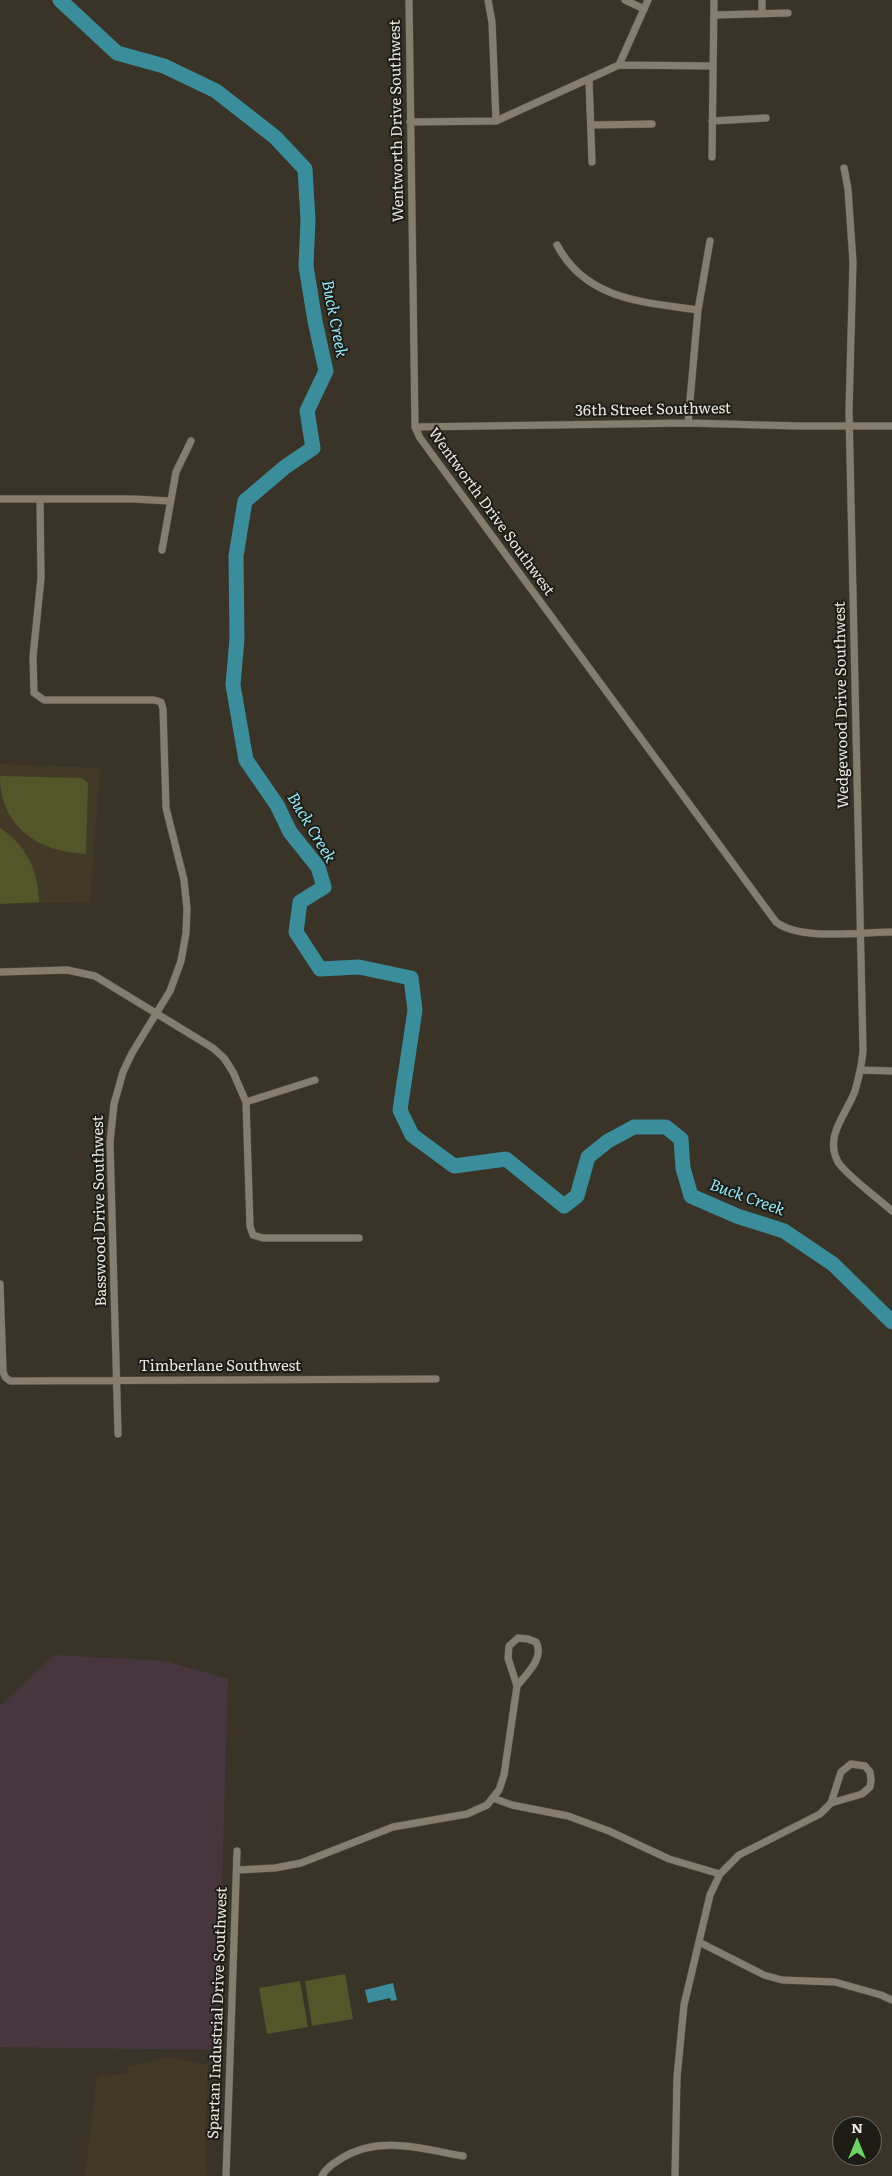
<!DOCTYPE html>
<style>
body{margin:0}
#map{position:relative;width:892px;height:2176px;overflow:hidden;background:#393427;font-family:Literata,serif}
canvas{display:block}
.north{position:absolute;left:832px;top:2116px;width:50px;height:50px;box-sizing:border-box;background:#1e1c16;border:1px solid #706d66;border-radius:50%;rotate:0deg;font-size:14px;font-weight:700;line-height:20px;text-align:center;color:#eae7df}
.north::after{content:'';display:block;margin:auto;width:18px;height:22px;background:#6ed361;clip-path:polygon(50% 0,100% 100%,50% 72%,0 100%)}
</style>
<div id="map">
<canvas width="892" height="2176"></canvas>
<div class="north">N</div>
</div>
<script>
const c = document.querySelector('canvas').getContext('2d');
c.lineJoin = 'round';
function fillPath(path, color) { c.fillStyle = color; c.fill(path, 'evenodd'); }
function trace(path, color, width, dash) { c.strokeStyle = color; c.lineWidth = width; c.lineCap = dash ? 'butt' : 'round'; c.setLineDash(dash || []); c.stroke(path); }
function label(font, color, halo, rows, align = 'center') {
  c.font = font + ' Literata,serif'; c.lineWidth = 4; c.setLineDash([]); c.textBaseline = 'middle'; c.strokeStyle = halo; c.fillStyle = color; for (const [text, x, y, turn = 0] of rows) {
    c.save(); c.translate(x, y); c.rotate((+turn || 0) * Math.PI / 180); c.textAlign = isNaN(turn) ? turn : align; if (halo) c.strokeText(text, 0, 0); c.fillText(text, 0, 0); c.restore();
  }
}
const built = new Path2D(`
 M0 764 100 768 90 902 0 904Z
 M170 2057 208 2065 205 2154 207 2176H85L97 2077 127 2073 128 2067Z`);
const industrial = new Path2D(`
 M54 1655 165 1661 228 1679 217 2050 0 2047V1706Z`);
const green = new Path2D(`
 M0 776 82 778 88 783 86 854C39 852 0 827 0 776Z
 M0 828C26 845 39 871 39 902L0 904Z
 M345 1974 353 2019 312 2026 305 1981Z
 M300 1981 308 2027 267 2034 259 1988Z`);
const water = new Path2D(`
 M393 1983 397 2000 391 2001 390 1998 368 2003 365 1990Z`);
const river = new Path2D(`
 M60 0 117 53 164 66 216 91 275 137 305 169 308 220 306 266 315 321 326 371 307 411 313 448 285 467 245 501 236 556 237 639 233 685 246 760 277 805 290 832 318 867 324 887 300 902 296 932 320 969 359 967 411 978 415 1010 400 1110 412 1135 454 1166 506 1159 564 1206 577 1196 588 1157 608 1141 634 1127H666L681 1139 683 1168 691 1196 737 1216 784 1231 833 1264 892 1322`);
const street = new Path2D(`
 M409 0 415 427 420 438 776 922C800 941 861 932 892 932
 M488 0 492 22 496 121
 M625 0 644 9
 M762 0V12
 M715 15 788 13
 M619 65 712 66
 M589 80 592 162
 M712 121 766 118
 M410 122 496 121 619 65 648 0
 M592 125 652 124
 M712 157 714 0
 M844 168 848 189 853 262 849 411 863 1050C862 1064 859 1077 855 1091 846 1115 824 1136 838 1162 846 1175 879 1199 892 1211
 M557 245C586 300 643 302 698 310
 M688 423 698 310 710 241
 M415 427 688 423 798 426H892
 M0 499H134L169 501
 M40 499 41 578 33 657 34 693 44 700H154L161 702 163 709 166 808 184 880 187 909 186 933 181 961 170 991 132 1053 123 1072 114 1104 110 1142 118 1434
 M162 550 176 472 191 441
 M0 972 67 970 95 976 213 1048 224 1058 233 1072 246 1102 250 1226 253 1235 263 1238H359
 M861 1070 892 1071
 M246 1102 315 1080
 M0 1284 3 1371 5 1377 10 1381 436 1379
 M493 1798 512 1805 568 1816 609 1831 669 1859 720 1874
 M237 1870 275 1868 301 1863 393 1827 467 1814 487 1805 499 1790 504 1775 517 1686 508 1658 509 1646 518 1638 528 1639 536 1642C545 1658 526 1674 517 1686
 M699 1942 764 1975 782 1980 835 1982 881 1995 892 2000
 M226 2176 237 1851
 M322 2176C326 2168 334 2163 342 2158 380 2135 422 2149 463 2156
 M675 2176 677 2077 684 2005 710 1895 720 1874 739 1855 820 1814 831 1803 862 1794 870 1787 871 1781 870 1772 865 1766 851 1764 841 1772 831 1803`);
const streetNames = [
 ["Wentworth Drive Southwest",397,121,-91],
 ["36th Street Southwest",653,410,-1],
 ["Wentworth Drive Southwest",491,512,54],
 ["Wedgewood Drive Southwest",842,705,-91],
 ["Basswood Drive Southwest",100,1211,-91],
 ["Timberlane Southwest",220,1367],
 ["Spartan Industrial Drive Southwest",218,2013,-88]
];
const waterNames = [
 ["Buck Creek",334,319,79],
 ["Buck Creek",311,828,59],
 ["Buck Creek",747,1198,20]
];
fillPath(built, '#423a27');
fillPath(industrial, '#48363e');
fillPath(green, '#525629');
fillPath(water, '#3a8d9a');
trace(river, '#3a8d9a', 15);
trace(street, '#555045', 8);
trace(street, '#857e6f', 7);
label('15px', '#eae7df', '#1e1c16', streetNames);
label('italic 16px', '#90ebfa', '#1e1c16', waterNames);
</script>
